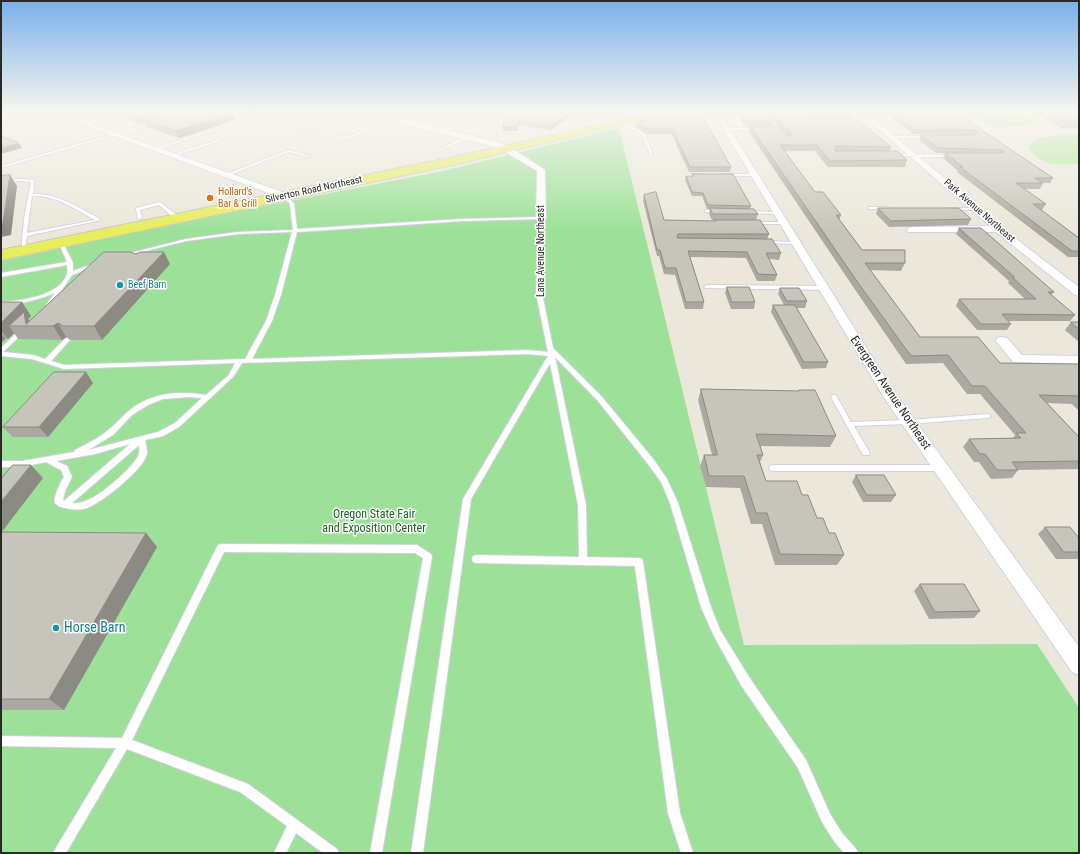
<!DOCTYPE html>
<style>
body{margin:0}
#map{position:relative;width:1080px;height:854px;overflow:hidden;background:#ebe8db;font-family:"Roboto Condensed",sans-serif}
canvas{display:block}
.frame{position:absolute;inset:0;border:2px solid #292929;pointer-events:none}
</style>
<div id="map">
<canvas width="1080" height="854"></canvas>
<div class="frame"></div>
</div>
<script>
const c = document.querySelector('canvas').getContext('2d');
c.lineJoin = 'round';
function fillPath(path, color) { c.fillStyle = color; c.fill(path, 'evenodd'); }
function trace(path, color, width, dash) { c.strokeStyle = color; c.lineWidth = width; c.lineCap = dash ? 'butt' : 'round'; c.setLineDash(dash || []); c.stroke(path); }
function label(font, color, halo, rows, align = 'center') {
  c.font = font + ' "Roboto Condensed",sans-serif'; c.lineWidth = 3; c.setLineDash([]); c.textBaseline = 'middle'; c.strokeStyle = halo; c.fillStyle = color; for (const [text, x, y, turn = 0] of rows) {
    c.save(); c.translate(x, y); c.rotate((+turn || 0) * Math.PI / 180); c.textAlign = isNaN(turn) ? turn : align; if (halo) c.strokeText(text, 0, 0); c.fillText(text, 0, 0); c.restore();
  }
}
const green = new Path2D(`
 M619 128 744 645 1037 644 1079 708V853H1V261L208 217 443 171Z`);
const pitch = new Path2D(`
 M977 112H1012L1040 124 996 128 976 118 975 114Z
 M1061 135H1079V164C1058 164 1042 168 1029 148L1032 141 1043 137Z`);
const service = new Path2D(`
 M1 112H4L1 113Z
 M54 112 55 114 1 126V124Z
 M64 112H70L59 115 57 114Z
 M252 112 261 113 272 112 261 115Z
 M334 112H339L302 125 300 127 344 137 354 135 366 126 406 112H411L368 128 356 137 344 139 296 127 300 123Z
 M415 112H421L449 119 447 120Z
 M454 112H459L465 114 463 115Z
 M492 112H497L444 132 441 131Z
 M620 121H622L644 133 653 155 650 154 642 135 620 123Z
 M154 122 157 123 1 168V166Z
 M854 122H875L877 123 875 124H853Z
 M216 128 219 129 155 150 152 149Z
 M726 128H758L760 129 758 130H725Z
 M466 136 469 137 447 148 444 147Z
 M892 136H929L931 137 929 138H891Z
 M220 139 223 140 173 156 170 155Z
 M288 150 311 156 309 157 288 152 227 176 224 175Z
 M893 154 954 155 956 156 954 157H914L912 156H892V154Z
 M686 174H700L702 175 700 176H685V174Z
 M725 174H754L756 175 754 176H724V174Z
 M19 179 34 180 33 194C52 193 68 202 84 210 90 214 96 216 101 220L27 236 25 251 21 252 24 219 31 182 19 181 1 183V181ZM32 196C56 195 75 209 95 220L27 233Z
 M284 195H286L294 204 297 229 462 219 543 217 542 293 553 348 602 397 654 460 667 479 678 503 711 607 720 630 749 677 806 760 830 814 842 833 856 849 858 853H844L834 841 822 822 798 768 741 685 714 636 701 607 670 503 661 482 648 464 598 401 555 357 586 505 587 557 639 558 642 559 643 562 680 813 693 853H681L668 813 635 566 476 563 473 562 472 559 473 556 476 555 579 557 578 505 550 363 471 499 423 853H411L463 499 548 356 528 354 242 363 233 377 179 427 163 436 145 440C146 444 147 449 147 453 145 469 102 502 87 508 80 510 73 510 66 508 63 508 57 506 55 503 53 497 61 482 64 477L61 470 46 462 22 467H1V461H22L74 452 75 450C86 444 98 439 107 431 116 425 122 416 130 410 152 392 180 391 206 395L229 375 235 363 64 369 32 359 1 356V348L21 329 23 328 26 330 3 352 33 355 45 359 65 339 67 338 70 340 69 341 51 361 64 365 245 359 266 321 275 295 292 232 238 234 186 241 125 256 123 255 186 239 238 232 293 230 290 204 284 197ZM539 219 536 293 548 352 528 350 252 359 272 321 281 295 297 232 462 221ZM189 397 202 398 175 423 158 432 88 450 113 435 132 415 148 405 163 399ZM130 444 64 501 63 500 65 491 72 477 67 466 56 461 95 454ZM139 445C139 448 140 451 139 454 135 466 102 494 90 499 84 502 78 504 72 503Z
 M160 202 179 217V219H175L159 205 140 210 142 218 138 219 136 208Z
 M868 207H886L888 208 886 209H870L868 208Z
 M948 208H976L978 209 976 210H948Z
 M705 210H719L721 211 719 212H705Z
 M746 211 777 212 779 213 777 214 748 213 746 212Z
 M751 222H783L785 223 783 224H753L751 223Z
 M763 241 795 242 797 243 795 244 765 243H763Z
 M59 242 63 243 73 263V271L93 264 98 265 72 275 51 306H47L46 305 55 293C37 300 20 304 1 306V302C20 301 60 296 67 274 68 272 67 268 67 265L1 277V273L67 262 59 243Z
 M707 285 823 286 826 288 823 290 705 288 704 287Z
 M832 395H836L851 422 908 420 988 414 991 416 988 418 908 424 854 426 870 453 869 455H863L831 397Z
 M773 465H940L943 466 944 468 943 470 940 471H773L770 470 769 468 770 466Z
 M221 544 417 545 431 554 432 557 382 853H370L423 558 415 553 224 552 132 740 248 784 337 849 339 853H323L296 833 286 853H274L287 826 240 792 127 749 66 853H53L116 748 1 746V736L122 738 218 545Z`);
const minor = new Path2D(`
 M49 112H58L288 194 290 196 288 198H282Z
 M601 112H607L609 118 617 124 616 126C607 127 602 119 601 112Z
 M713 112H719L893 390 1079 647V675L1072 672 883 396Z
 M859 112H866L1025 246 1079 287V296L1075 295 996 232H908L907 230 908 228 912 227 990 226Z
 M504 147H510L545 170 546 218 544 220 541 221 536 218 537 171 504 151Z
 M1002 337 1007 338 1022 355 1079 356V364L1013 362 996 341 997 338Z`);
const tertiary = new Path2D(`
 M363 112H377L501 143 512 149 507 152 495 147 364 114Z`);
const primary = new Path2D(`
 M658 112H678L673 115 613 127 453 165 1 260V250L453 157Z`);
const wall = new Path2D(`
 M116 112H228L233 113 235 120 179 138 147 127 145 122 139 124 128 120 126 115Z
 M506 112 569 117 551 130 518 125V131H503V127Z
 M671 112 731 167 730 172H689L676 144V142L671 134H646L636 127 637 122 662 117 663 114Z
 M735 112H849L853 115 851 120 891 147 889 151 907 160 905 167H828L815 151H784L815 192 841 215 839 220 862 250 905 263 901 271 870 270 920 337 1000 363 1079 364V411L1072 404 1047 403 1079 437V469L1018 470 1012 478 991 479 979 462H974L963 447 969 439 1013 438 1015 435 980 394H967L943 363 906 364 858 294 749 132 750 126H745ZM767 113 787 136 772 126 773 121Z
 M883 112H955L1053 178 1050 183H1043L1040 189H1024L1046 204 1042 210H1041L1079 238V257H1068L957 172 958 171 943 158 945 153H950H936L919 140 921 135H972L913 134Z
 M1033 112H1079V128H1061Z
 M692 174 751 206 750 209 758 214 756 220 769 234 767 239 781 253 779 260 769 259 777 275 775 281H757L746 258 690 257 704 302 703 309H685L675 275 664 274 659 256H657L643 201 644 195 664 220 715 221 712 220 709 214 710 209H707L702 196H692L685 180 686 176H692Z
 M878 208 971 219 968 225 889 227 876 214Z
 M959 228 1054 292 1051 295 1075 315 1070 321H1008L1011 324 1007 330H977L956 306 959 299H1025L1008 283 1009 281 956 234Z
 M170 264 102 340H71L66 337 62 340 18 339 14 333 8 339H5L1 343V302H22L31 316 28 319 29 321Z
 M727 287 755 302 754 309H731L725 293Z
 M780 288 807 301 805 308H796L828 362 826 368 802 369 771 312 773 305H784L778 294Z
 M1071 322H1079V342L1065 330Z
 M93 383 48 437H13L3 427Z
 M701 389 798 391 799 390 836 436 830 447 760 446 763 455 760 462 766 481 802 495 817 518 829 533 844 555 837 565H775L762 524H751L740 488 706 487 700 466 704 455H712L698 400Z
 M856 475 896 495 891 502H863L852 482Z
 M43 478 1 532 146 533 157 547 64 710H1V479Z
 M1045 527 1079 538V559H1056L1038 534Z
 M920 584 980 611 974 618 929 619 914 591Z`);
const shadedWall = new Path2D(`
 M153 113 155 120H144L145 122 139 124 136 117Z
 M233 113 235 120 179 138 176 131Z
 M569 114V117L551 130V126Z
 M19 143 22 148 1 154V148Z
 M10 175 17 186 11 235 1 237V224Z
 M164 252 170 264 102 340 94 326Z
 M22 302 31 316 28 319 33 325 9 326 14 333 8 339 1 330V323Z
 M58 323 66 337 62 340 53 326Z
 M1 333 5 339 1 343Z
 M86 372 93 383 48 437 39 427Z
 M31 465 43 478 1 533V502Z
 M146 533 157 547 64 710 49 699Z`);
const building = new Path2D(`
 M131 112H228L233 113 176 131 144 120 157 116 153 113 136 117 125 113Z
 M506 112H560L569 114 551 126 518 121V127H503Z
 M671 112H700L731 167H690L677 139H678L672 129H647L637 122 668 116 663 114Z
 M740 112H766L773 121H746Z
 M772 112H849L853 115H808L806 119 858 120 891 147 836 146 835 151H897L907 160 830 161 817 145H780L815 192H823L841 215H836L862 250H905V263H865L920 337H978L1000 363 1079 364V396L1039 395 1079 437V461L1012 462 1018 470H997L985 454H980L969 439 1021 438 1016 433H1026L985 386H972L948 355 911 356 861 287 750 126H778L786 136H791V133Z
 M891 112H955L1053 178H1035L1043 183H1016L1046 204H1033L1079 238V251H1072L960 167H963L945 153H1001L1004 152 1003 150 938 148 921 135H974L978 132 974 130H915Z
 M1052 112H1079V120L1066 119Z
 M1 136 19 143 1 148Z
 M692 174H733L751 206 708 205 703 193 692 192 686 176H693Z
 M10 175 3 223 1 224V176Z
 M656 192 664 220 716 221 715 220H760L769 234H678L677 238 772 239 781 253H766L777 275 758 274 747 252 688 251 704 302H686L676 268H665L660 250H657L644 195Z
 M710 208 754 209 758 214H713Z
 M878 208H959L971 219 891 221Z
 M959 228H981L1054 292H1048L1075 315 1002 314 1011 324H981L959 299H1036L1012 277H1014Z
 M104 252H130L136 254 140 252H164L94 326H63L58 323 53 326H9L24 312 26 324Z
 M727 287H749L755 302H732Z
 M780 288H799L807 301H787Z
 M1 302H22L1 323Z
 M773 305H795L828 362H804Z
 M1071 322H1079V329Z
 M54 372H86L39 427H3Z
 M701 389 799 391V390H815L836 436 756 434 763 455H757L766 481H797L802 495H808L817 518H823L829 533H835L844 555 780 554 767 513H756L744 476H709L704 455H717Z
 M13 465H31L1 502V479Z
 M856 475H884L896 495H867Z
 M1045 527H1070L1079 538V552H1064Z
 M1 532 146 533 49 699H1Z
 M920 584H964L980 611 935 612Z`);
const markers = [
 [210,198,4,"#e8710a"],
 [120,285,4,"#0f9aa8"],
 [56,628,4,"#0f9aa8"]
];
const farStreetnames = [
 ["Silverton Road Northeast",314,190,-12],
 ["Park Avenue Northeast",979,211,41],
 ["Lana Avenue Northeast",541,251,-90]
];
const farFoodnames = [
 ["Hollard's",218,192],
 ["Bar & Grill",218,204]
];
const farCulturenames = [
 ["Beef Barn",128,285]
];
const streetNames = [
 ["Evergreen Avenue Northeast",890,393,56]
];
const parkNames = [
 ["Oregon State Fair",374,515],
 ["and Exposition Center",374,529]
];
const nearCulturenames = [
 ["Horse Barn",64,628]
];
fillPath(green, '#9de198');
fillPath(pitch, '#aee894');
trace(service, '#d2d0e2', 2);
trace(minor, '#d2d0e2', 2);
trace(tertiary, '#d2d0e2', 2);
trace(primary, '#c7c7c7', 2);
fillPath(service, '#fff');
fillPath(minor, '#fff');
fillPath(tertiary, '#fff');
fillPath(primary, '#e8ed5e');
fillPath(wall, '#aaa9a1');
fillPath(shadedWall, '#8b8a83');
fillPath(building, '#c6c5bb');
trace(building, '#8b8a83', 1);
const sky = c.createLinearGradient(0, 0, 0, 231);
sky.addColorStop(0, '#78b0e9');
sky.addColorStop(0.48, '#f6f5ef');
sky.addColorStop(1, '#f6f5ef00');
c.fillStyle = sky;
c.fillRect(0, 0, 1080, 231);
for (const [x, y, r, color] of markers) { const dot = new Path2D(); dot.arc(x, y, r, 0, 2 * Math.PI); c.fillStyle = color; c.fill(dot); trace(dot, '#fff', 1.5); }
label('10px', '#292929', '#fff', farStreetnames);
label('10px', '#c56008', '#fff', farFoodnames, 'left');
label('10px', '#0d838f', '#fff', farCulturenames, 'left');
label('12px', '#292929', '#fff', streetNames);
label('12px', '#1b6420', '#fff', parkNames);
label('14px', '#0d838f', '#fff', nearCulturenames, 'left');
</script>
